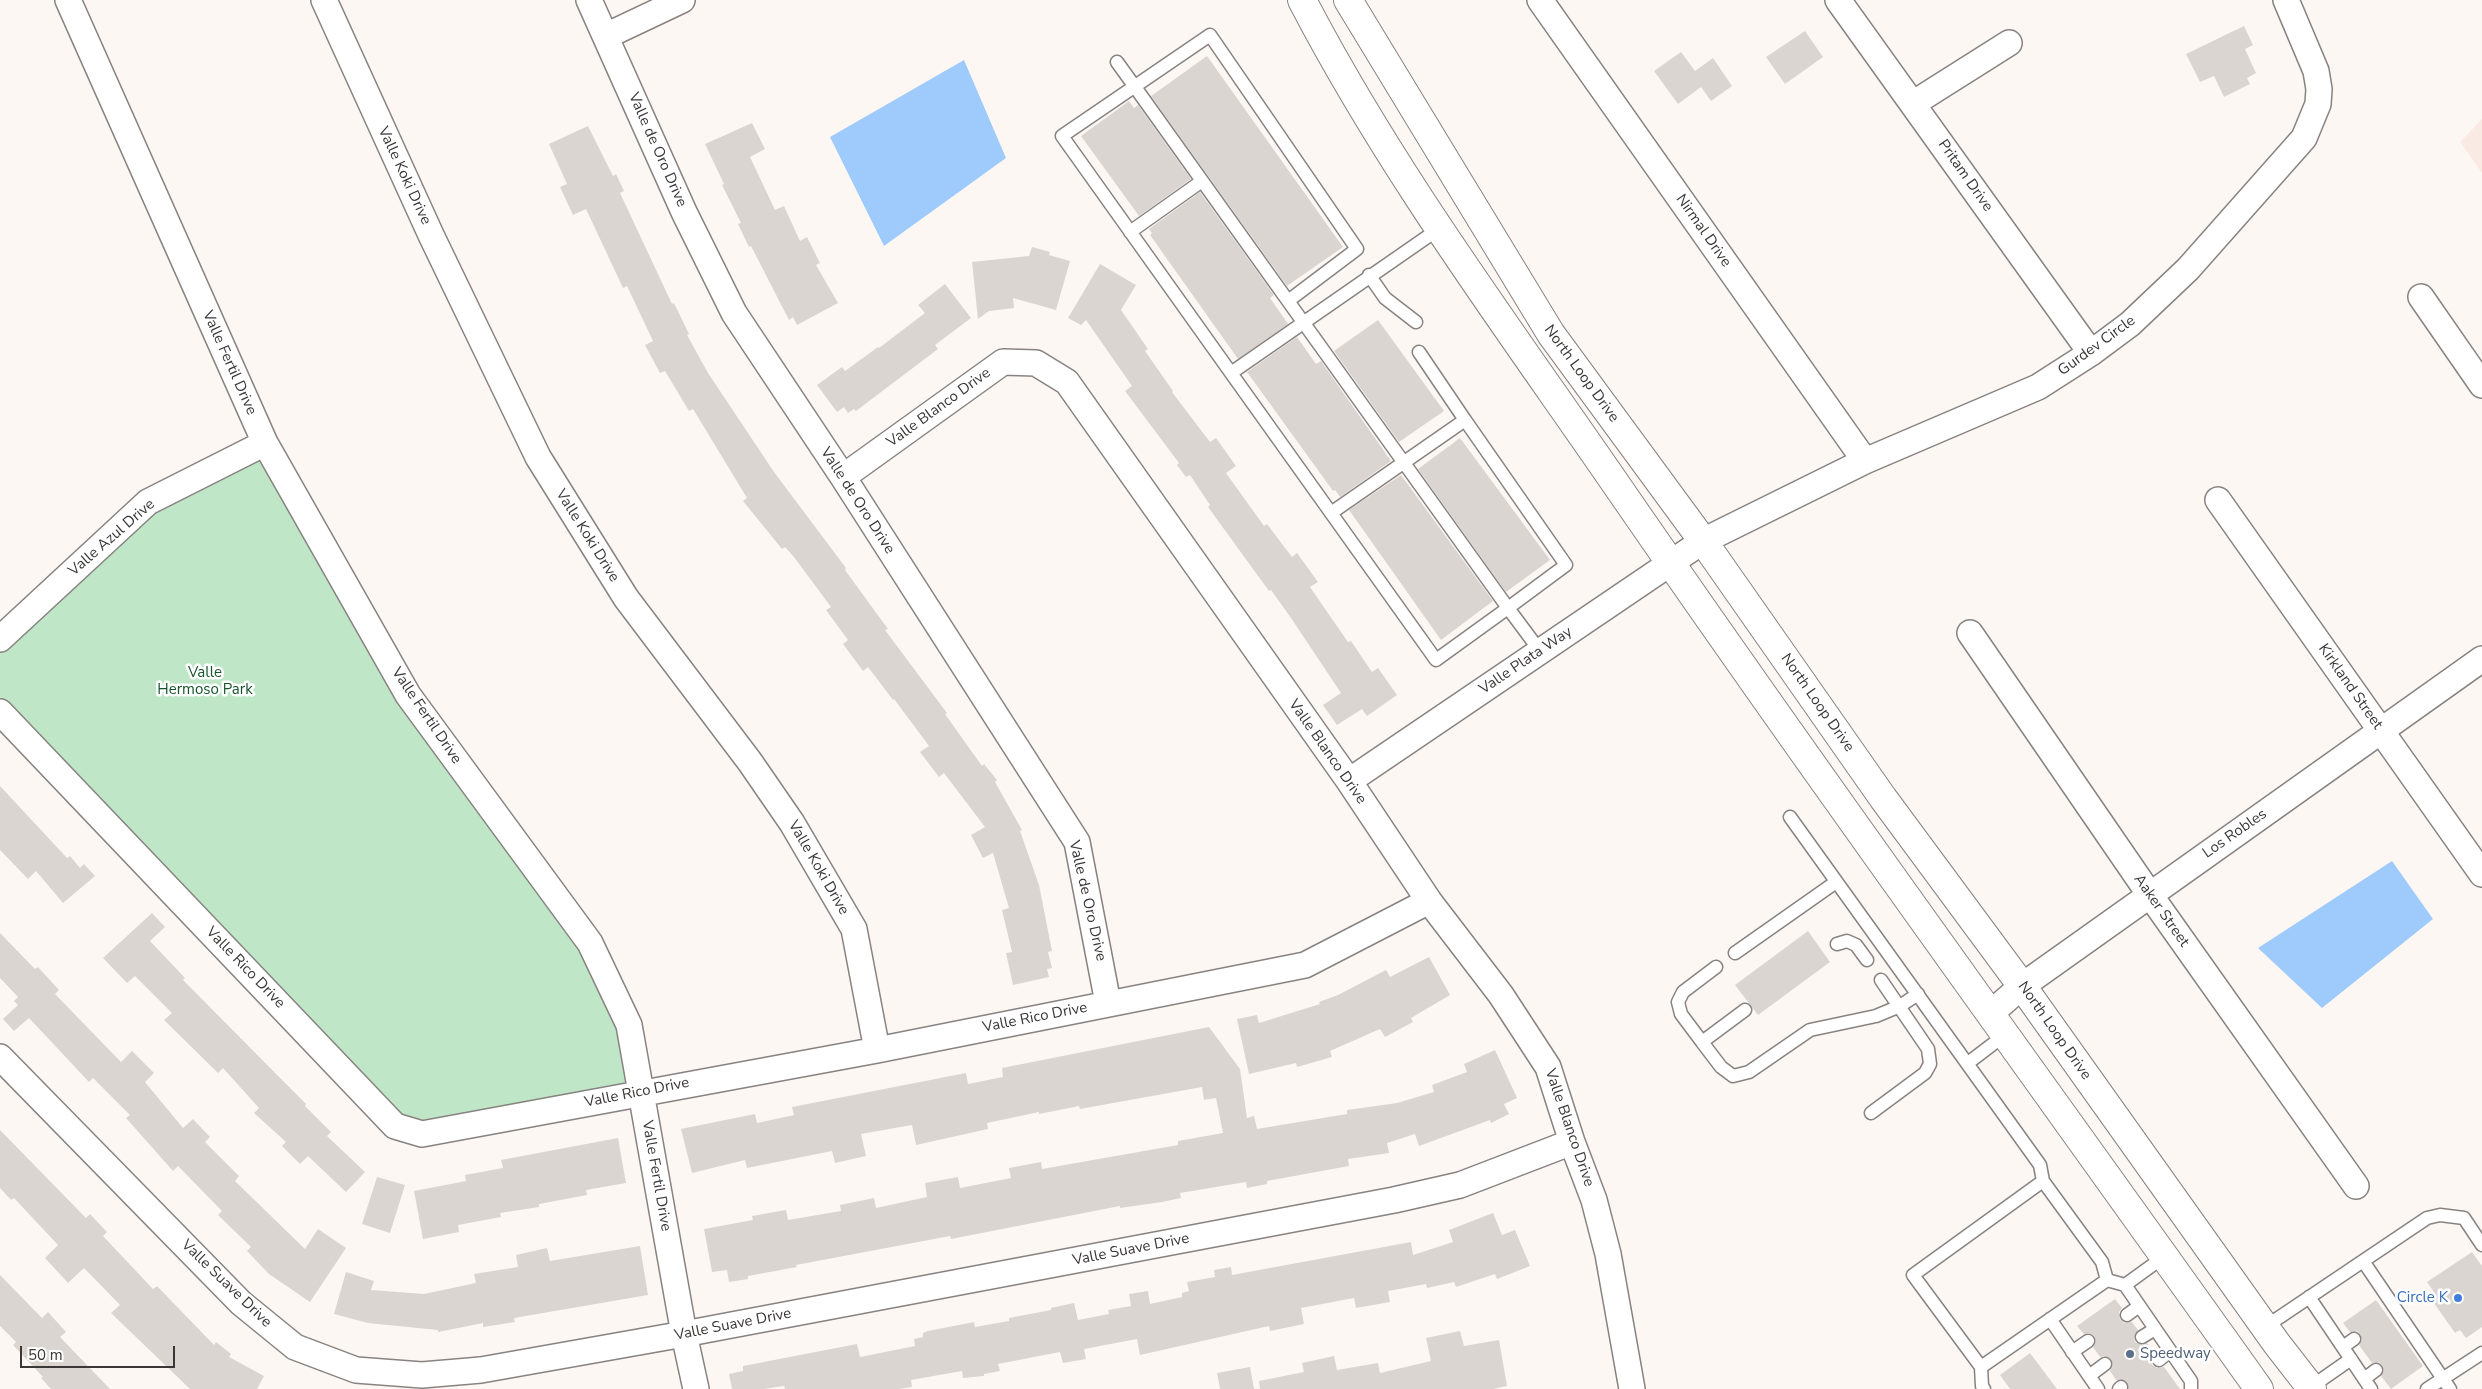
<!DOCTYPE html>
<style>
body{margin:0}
#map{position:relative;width:2482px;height:1389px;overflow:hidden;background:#fdf7f4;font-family:"Nunito Sans",sans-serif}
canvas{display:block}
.scale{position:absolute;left:20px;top:1346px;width:155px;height:22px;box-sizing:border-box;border:2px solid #3a3736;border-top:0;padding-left:6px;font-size:15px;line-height:18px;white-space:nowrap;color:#3a3736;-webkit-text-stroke:4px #fff;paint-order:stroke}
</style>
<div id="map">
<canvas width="2482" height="1389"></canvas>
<div class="scale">50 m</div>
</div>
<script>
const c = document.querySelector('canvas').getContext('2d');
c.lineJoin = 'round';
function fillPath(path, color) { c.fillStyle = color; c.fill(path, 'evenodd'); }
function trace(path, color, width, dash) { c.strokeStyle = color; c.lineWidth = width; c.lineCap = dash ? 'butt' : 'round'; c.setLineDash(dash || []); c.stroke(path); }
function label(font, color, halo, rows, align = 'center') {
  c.font = font + ' "Nunito Sans",sans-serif'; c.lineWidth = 5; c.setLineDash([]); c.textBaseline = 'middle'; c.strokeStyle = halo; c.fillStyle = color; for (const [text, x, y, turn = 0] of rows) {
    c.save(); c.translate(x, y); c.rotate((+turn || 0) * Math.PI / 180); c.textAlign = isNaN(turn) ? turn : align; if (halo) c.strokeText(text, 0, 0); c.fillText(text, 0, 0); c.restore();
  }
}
const built = new Path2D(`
 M2482 119V173L2460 142Z`);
const green = new Path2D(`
 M265 443 408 695 590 943 642 1092 395 1126 0 712V639L148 502Z`);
const water = new Path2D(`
 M964 60 1006 158 884 246 830 137Z
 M2392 861 2433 919 2322 1008 2258 948Z`);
const building = new Path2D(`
 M2244 26 2253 45 2245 49 2256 73 2247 78 2250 84 2224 97 2214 76 2200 82 2186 54Z
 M1805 31 1823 57 1785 84 1766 57Z
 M1681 52 1695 71 1713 58 1732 86 1711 101 1701 87 1678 104 1654 71Z
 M1207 56 1343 247 1287 286 1151 96Z
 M1129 101 1134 108 1138 105 1191 179 1139 216 1081 136Z
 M752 123 765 149 750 157 775 210 784 206 800 241 807 237 820 263 816 265 838 303 797 325 793 317 789 320 751 246 749 247 738 224 741 223 722 185 724 184 705 144Z
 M588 126 613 176 616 174 624 191 620 193 672 304 674 303 689 334 687 335 708 373 774 472 846 568 845 570 888 629 885 630 947 713 945 714 982 766 984 764 997 780 995 782 1022 830 1020 831 1039 885 1052 951 1048 952 1052 968 1047 969 1049 977 1013 985 1006 953 1012 952 1002 910 1009 908 993 853 983 858 971 835 985 827 944 773 939 777 920 752 929 746 894 699 893 700 868 667 863 671 843 644 848 640 826 610 831 607 794 557 785 547 782 549 743 501 747 498 693 409 689 411 665 371 660 373 645 345 653 341 627 286 623 288 586 209 573 215 560 187 567 184 549 144Z
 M1200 192 1274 295 1270 298 1288 324 1238 359 1150 235 1152 233 1149 229Z
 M1032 247 1050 252 1049 255 1070 261 1056 310 1013 298 1014 308 989 311 978 319 972 262 1029 256Z
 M1100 264 1136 285 1121 310 1148 349 1145 351 1173 391 1172 392 1210 442 1216 438 1236 466 1226 473 1264 526 1267 524 1292 557 1297 553 1318 582 1310 587 1348 642 1351 641 1372 672 1378 668 1397 695 1367 716 1362 709 1337 725 1323 705 1341 693 1291 618 1271 590 1269 591 1208 507 1210 505 1190 475 1186 477 1177 465 1179 463 1125 391 1132 386 1086 320 1081 325 1068 318Z
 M945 284 971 318 935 345 938 349 856 411 854 409 848 413 844 407 837 412 817 385 842 367 845 371 878 347 879 348 925 313 918 305Z
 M1378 320 1444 411 1399 442 1334 351Z
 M1297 337 1316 364 1321 361 1391 461 1340 497 1335 490 1333 491 1247 372Z
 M1460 438 1550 560 1506 592 1418 469Z
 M1401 475 1493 601 1441 640 1349 510Z
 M0 786 67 858 70 856 80 868 84 864 95 876 63 903 36 871 28 879 0 850Z
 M152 913 165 927 150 941 185 978 183 980 306 1104 305 1106 331 1132 327 1136 365 1172 346 1192 308 1156 300 1164 282 1146 286 1142 254 1113 259 1108 223 1068 218 1073 164 1020 172 1013 135 976 127 983 103 958Z
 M1808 931 1830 962 1758 1015 1735 985Z
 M0 933 35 969 38 967 59 990 55 994 121 1062 132 1051 154 1073 145 1082 183 1128 193 1119 210 1137 205 1142 239 1176 235 1181 305 1249 318 1229 346 1248 310 1302 269 1274 247 1251 251 1247 218 1215 222 1211 178 1166 173 1171 126 1118 130 1115 93 1078 89 1082 29 1018 14 1031 3 1019 18 1005 14 1001 18 997 0 978Z
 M1429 957 1450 995 1411 1018 1413 1022 1385 1037 1380 1029 1330 1051 1332 1057 1297 1067 1296 1063 1249 1074 1237 1019 1257 1015 1259 1023 1320 1004 1319 1002 1338 995 1386 970 1390 977Z
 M1209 1027 1240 1069 1247 1118 1254 1116 1257 1129 1347 1114V1110L1397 1103 1434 1092 1432 1085 1467 1072 1464 1064 1495 1050 1517 1098 1504 1104 1509 1114 1491 1123 1490 1120 1419 1146 1415 1134 1387 1143 1389 1153 1348 1159 1349 1166 1267 1181V1184L1247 1188 1246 1182 1180 1193 1181 1198 1162 1202 1120 1208V1206L951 1239 950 1236 796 1265 797 1267 748 1276V1279L729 1282 727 1270 712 1272 704 1229 753 1220 752 1216 786 1210 788 1220 841 1211 840 1205 874 1198 876 1208 927 1197 925 1183 958 1177 960 1188 1011 1178 1009 1168 1041 1162 1042 1169 1178 1145V1141L1223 1133 1216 1098 1204 1100 1202 1087 1080 1109 1079 1106 1039 1114V1112L987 1123 988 1129 916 1145 912 1125 861 1134 866 1156 835 1163 832 1151 747 1168 745 1160 692 1173 681 1129 755 1114 757 1123 794 1115 792 1107 966 1073 968 1084 1003 1077 1002 1068Z
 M0 1130 86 1218 90 1214 107 1232 103 1236 153 1289 157 1286 214 1345 216 1342 231 1354 229 1357 264 1376 257 1389H190L111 1313 120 1305 84 1268 68 1283 45 1258 58 1245 14 1198 11 1200 0 1188Z
 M618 1138 626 1183 586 1190 587 1195 539 1204V1207L500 1213 501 1217 458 1225 459 1232 423 1239 414 1191 466 1181 465 1175 503 1168 501 1160Z
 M377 1177 405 1185 390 1233 362 1224Z
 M1493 1213 1502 1235 1515 1230 1530 1266 1497 1279 1495 1274 1456 1287 1454 1282 1427 1288 1426 1284 1388 1291 1390 1302 1356 1308 1354 1298 1301 1308 1304 1324 1270 1331 1269 1326 1140 1355 1137 1339 1084 1349 1086 1359 1063 1363 1060 1352 998 1364 1000 1371 984 1374V1376L963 1378 962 1371 911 1380 912 1387 899 1389H785L784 1386 764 1389H732L729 1374 743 1371V1366L857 1344 860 1357 915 1346 914 1339 923 1337V1333L928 1331 974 1322 975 1327 1009 1321V1318L1051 1310V1308L1074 1303 1078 1320 1109 1314 1108 1310 1131 1306 1129 1294 1148 1291 1150 1304 1182 1297V1293L1189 1291 1187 1282 1215 1277 1214 1270 1231 1267 1232 1275 1411 1242 1413 1255 1453 1242 1449 1230Z
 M640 1246 648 1295 514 1318 515 1322 483 1327V1323L438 1332V1330L368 1323 334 1314 346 1272 374 1281 371 1290 424 1294 476 1283 474 1274 518 1267 516 1255 547 1248 550 1261Z
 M2472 1252 2482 1266V1327L2466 1338 2460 1330 2455 1333 2429 1296 2434 1292 2427 1282Z
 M0 1275 42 1318 48 1312 66 1332 60 1337 110 1389H51L41 1378 43 1377 13 1345 16 1342 0 1326Z
 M2115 1299 2122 1308 2119 1312 2120 1319 2124 1323 2132 1322 2138 1330 2134 1337 2135 1342 2142 1345 2147 1343 2154 1353 2151 1358 2152 1365 2157 1368 2164 1367 2180 1389H2129L2126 1381 2116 1380 2110 1371 2113 1364 2111 1359 2105 1356 2100 1357 2093 1347 2096 1341 2094 1336 2088 1333 2084 1334 2077 1326Z
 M2376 1300 2423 1366 2391 1389 2381 1376 2384 1370 2383 1366 2379 1362 2372 1363 2359 1345 2362 1339 2360 1334 2357 1331 2350 1332 2343 1323Z
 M1460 1331 1464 1346 1499 1340 1507 1386 1493 1389H1260L1259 1381 1304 1372 1302 1363 1334 1356 1337 1370 1378 1363 1380 1373 1431 1361 1426 1338Z
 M2030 1353 2057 1389H2010L2000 1375Z
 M1250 1367 1254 1389H1220L1217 1373Z`);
const service = new Path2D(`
 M1117 62 1135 87 1288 301 1357 249 1210 35 1062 136 1231 373 1440 228
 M1130 232 1202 181
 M1369 275 1385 298 1416 322
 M1419 352 1465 420
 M1231 373 1436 660 1508 608 1288 301
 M1331 513 1465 420 1566 565 1508 608 1540 651
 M1790 817 2040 1165 2043 1181
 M1837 944 1847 941 1856 945 1867 960
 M1735 953 1836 882
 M1716 967 1683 992 1678 1002 1681 1014 1702 1042 1745 1010
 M1702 1042 1721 1067 1733 1076 1749 1072 1810 1030 1876 1016 1900 1006 1918 994
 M1968 1063 2006 1034
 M1871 1113 1925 1073 1930 1064 1928 1049 1881 980
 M2363 1261 2450 1389
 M2125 1285 2191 1381V1389
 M2309 1297 2371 1389
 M2127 1315 2139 1306
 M2050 1319 2098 1389
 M2265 1327 2427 1218 2440 1215 2464 1218 2482 1245
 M2142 1337 2155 1329
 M2343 1347 2354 1339
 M2072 1352 2088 1341
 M2159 1360 2170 1351
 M1981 1367 1913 1275 2043 1181 2102 1262 2107 1280
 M2089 1376 2105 1364
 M2364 1379 2376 1370
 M2311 1387 2351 1359
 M1984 1389 1982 1386 1981 1367 2107 1280 2125 1285 2165 1256
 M2119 1389 2121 1387
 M2427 1389 2482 1353`);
const minor = new Path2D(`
 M68 0 265 443 408 695 590 943 629 1025 684 1334 696 1389
 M324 0 431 235 538 457 626 598 750 762 792 823 854 929 877 1050
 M589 0 684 212 734 313 843 477 1077 842 1108 1003
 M1540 0 1865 461
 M1838 0 2091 353
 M606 36 682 0
 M1914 103 2009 43
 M2421 297 2482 385
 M843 477 1003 362 1036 363 1067 382 1349 781 1429 901 1501 995 1548 1067 1572 1142 1594 1200 1608 1254 1632 1389
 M2218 500 2482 874
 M1970 633 2150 895 2356 1186
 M0 639 148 502 265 443
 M0 712 395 1126 422 1134 877 1050 1305 965 1429 901
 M1349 781 1703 541 1865 461 2038 387 2091 353 2130 324 2188 269 2304 138 2318 104 2319 89 2316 71 2286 0
 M1991 1013 2022 986 2482 659
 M0 1057 241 1303 295 1347 356 1370 422 1375 481 1370 684 1334 1394 1200 1460 1185 1572 1142`);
const secondary = new Path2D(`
 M1302 0C1392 173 1510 330 1620 490 1829 793 2046 1090 2259 1389
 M1348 0 1551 334 1703 541 1883 798 2022 986 2277 1344 2312 1389`);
const markers = [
 [2458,1298,5,"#3f7fe0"],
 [2130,1354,5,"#5c6f8a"]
];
const streetNames = [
 ["Valle de Oro Drive",657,150,66],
 ["Valle Koki Drive",404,176,65],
 ["Pritam Drive",1965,176,55],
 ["Nirmal Drive",1703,231,55],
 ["Gurdev Circle",2097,346,-36],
 ["Valle Fertil Drive",229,363,66],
 ["North Loop Drive",1581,374,54],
 ["Valle Blanco Drive",939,408,-36],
 ["Valle de Oro Drive",857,501,57],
 ["Valle Koki Drive",587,536,58],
 ["Valle Azul Drive",112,538,-41],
 ["Valle Plata Way",1526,661,-34],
 ["Kirkland Street",2350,687,55],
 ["North Loop Drive",1817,703,55],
 ["Valle Fertil Drive",426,716,56],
 ["Valle Blanco Drive",1327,752,55],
 ["Los Robles",2235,834,-35],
 ["Valle Koki Drive",818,868,60],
 ["Valle de Oro Drive",1087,901,77],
 ["Aaker Street",2161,911,55],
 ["Valle Rico Drive",245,968,46],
 ["Valle Rico Drive",1035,1018,-11],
 ["North Loop Drive",2054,1031,55],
 ["Valle Rico Drive",637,1093,-11],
 ["Valle Blanco Drive",1569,1128,71],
 ["Valle Fertil Drive",656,1176,80],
 ["Valle Suave Drive",1131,1250,-11],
 ["Valle Suave Drive",226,1284,44],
 ["Valle Suave Drive",733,1325,-11]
];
const parkNames = [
 ["Valle",205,673],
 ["Hermoso Park",205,690]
];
const shopNames = [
 ["Circle K",2448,1298]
];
const serviceNames = [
 ["Speedway",2140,1354]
];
fillPath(built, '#f9ebe4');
fillPath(green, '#bfe6c7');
fillPath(water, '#9fcbfc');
fillPath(building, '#dbd5d2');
trace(service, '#888380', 15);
trace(minor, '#888380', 28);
trace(secondary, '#888380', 30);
trace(service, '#fff', 12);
trace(minor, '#fff', 25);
trace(secondary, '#fff', 28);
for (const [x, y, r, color] of markers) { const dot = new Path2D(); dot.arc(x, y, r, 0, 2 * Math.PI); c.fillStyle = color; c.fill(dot); trace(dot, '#fff', 2); }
label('15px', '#3a3736', '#fff', streetNames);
label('15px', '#16542c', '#fff', parkNames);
label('15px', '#366cbe', '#fff', shopNames, 'right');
label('15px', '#4e5e75', '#fff', serviceNames, 'left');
</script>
